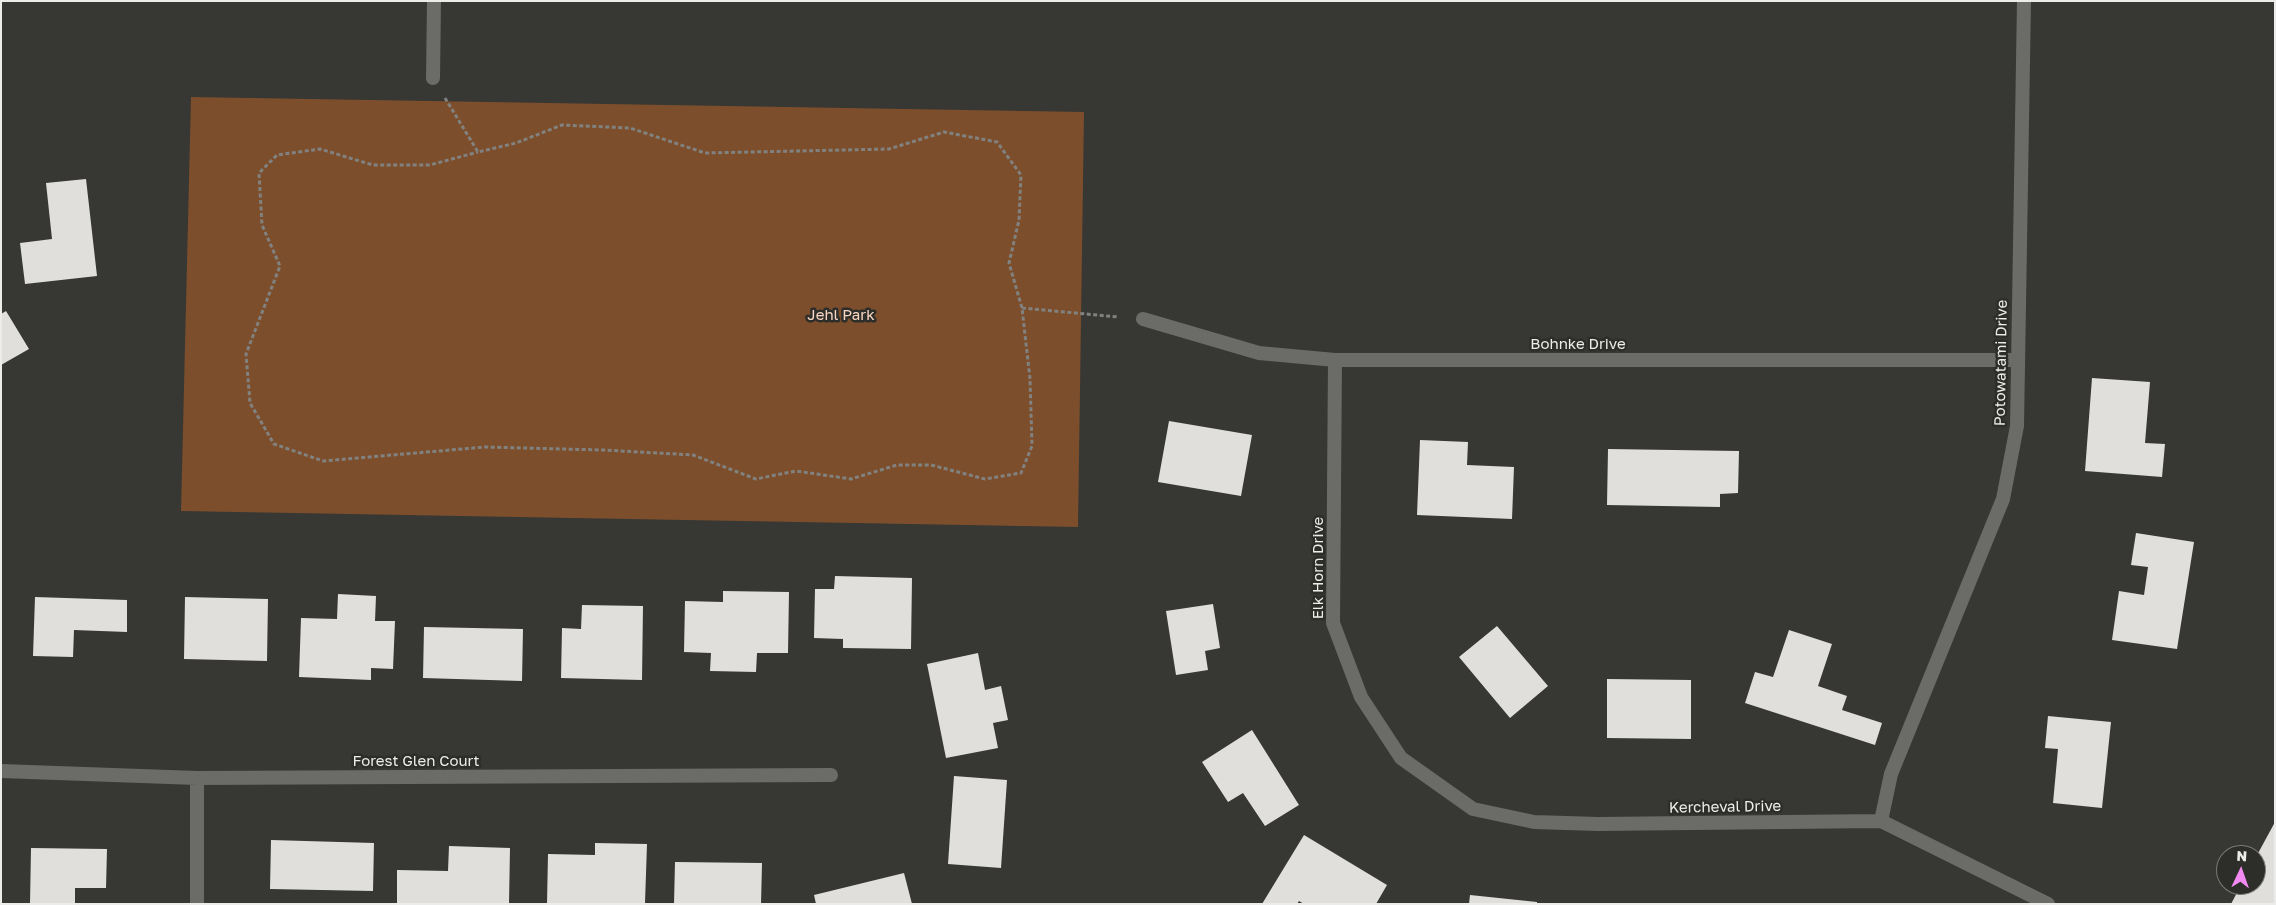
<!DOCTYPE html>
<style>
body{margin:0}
#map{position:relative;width:2276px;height:905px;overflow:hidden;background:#373734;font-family:"Golos Text",sans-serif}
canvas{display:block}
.frame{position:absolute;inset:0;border:2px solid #ecedeb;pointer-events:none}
.north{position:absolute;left:2216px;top:845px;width:50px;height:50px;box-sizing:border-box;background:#2d2d2a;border:1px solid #797a77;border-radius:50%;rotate:3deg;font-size:14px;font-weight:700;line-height:20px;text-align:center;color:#ecedeb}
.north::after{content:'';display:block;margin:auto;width:18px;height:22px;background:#f38af2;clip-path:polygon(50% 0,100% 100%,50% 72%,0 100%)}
</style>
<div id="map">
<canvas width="2276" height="905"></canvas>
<div class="frame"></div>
<div class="north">N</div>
</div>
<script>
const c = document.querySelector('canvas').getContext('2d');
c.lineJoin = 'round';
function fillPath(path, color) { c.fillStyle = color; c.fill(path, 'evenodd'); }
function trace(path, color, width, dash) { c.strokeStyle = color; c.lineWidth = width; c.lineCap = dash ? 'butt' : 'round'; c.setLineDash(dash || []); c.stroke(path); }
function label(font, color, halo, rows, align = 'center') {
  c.font = font + ' "Golos Text",sans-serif'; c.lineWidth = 5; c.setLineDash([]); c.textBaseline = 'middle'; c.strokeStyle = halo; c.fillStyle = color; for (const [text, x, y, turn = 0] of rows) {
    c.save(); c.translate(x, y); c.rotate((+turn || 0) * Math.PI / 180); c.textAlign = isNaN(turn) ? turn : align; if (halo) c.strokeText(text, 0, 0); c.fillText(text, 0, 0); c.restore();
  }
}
const green = new Path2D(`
 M191 97 1084 112 1078 527 181 511Z`);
const building = new Path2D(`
 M86 179 97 276 25 284 20 243 52 239 46 183Z
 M6 311 29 349 1 365V314Z
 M2092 378 2150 382 2145 443 2165 444 2162 477 2085 471Z
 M1169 421 1252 435 1241 496 1158 482Z
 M1420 440 1468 442 1467 465 1514 467 1512 519 1417 515Z
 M1608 449 1739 451 1738 493 1720 494V507L1607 505Z
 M2136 533 2194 542 2177 649 2112 640 2119 591 2144 595 2148 567 2131 565Z
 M835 576 912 578 911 649 843 648V639L814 638 815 589H834Z
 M723 591 789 592 788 653H757L756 672 710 671 711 653 684 652 685 601 723 602Z
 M338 594 376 596 375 621H395L393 669 371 668V680L299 677 301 618 337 619Z
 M35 597 127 600V632L74 630 73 657 33 656Z
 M185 597 268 599 267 661 184 659Z
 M1213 604 1220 648 1205 651 1208 670 1176 675 1166 611Z
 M582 605 643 606 642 680 561 678 562 628 581 629Z
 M1497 626 1548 686 1510 718 1459 657Z
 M424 627 523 629 522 681 423 678Z
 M1789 630 1832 644 1818 686 1847 696 1842 710 1882 723 1875 745 1745 703 1755 672 1773 677Z
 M978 653 985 690 1001 686 1008 720 993 723 998 748 946 758 927 664Z
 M1607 679 1691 680V739L1607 738Z
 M2048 716 2111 722 2102 808 2053 803 2058 749 2045 748Z
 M1252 730 1299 805 1265 826 1243 793 1228 802 1202 762Z
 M954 776 1007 780 1001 868 948 864Z
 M2275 822V904H2231L2241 885H2256V857Z
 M1304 835 1387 885 1376 904H1304L1299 901 1297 904H1262Z
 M271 840 374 843 373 891 270 889Z
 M595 843 647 844 645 903 547 904 548 854 595 855Z
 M449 846 510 848 509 904H397V870L448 871Z
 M31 848 107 849 106 888H75V904H30Z
 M675 862 762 863 761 904H674Z
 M904 873 912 904H816L814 895Z
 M1470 895 1537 902V904H1469Z`);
const path = new Path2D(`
 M445 98 478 152 516 143 562 125 630 128 705 153 889 149 944 132 997 142 1021 175 1019 220 1009 263 1022 308 1030 379 1032 446 1021 473 985 479 931 465H897L851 479 796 471 756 479 693 455 603 450 485 447 323 461 274 444 250 403 246 354 280 266 262 225 259 173 277 155 320 149 373 165H430L478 152
 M1022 308 1118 317`);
const minor = new Path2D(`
 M433 78 434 1
 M1143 319 1259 353 1335 360H2017
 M1335 360 1333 623 1361 697 1401 758 1473 809 1534 822 1598 824 1881 821 2048 904
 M1 771 197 778 831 775
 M1881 821 1891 774 2003 499 2017 426 2024 1
 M197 904V778`);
const parkNames = [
 ["Jehl Park",841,315]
];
const streetNames = [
 ["Bohnke Drive",1578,344],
 ["Potowatami Drive",2001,363,-89],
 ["Elk Horn Drive",1318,568,-90],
 ["Forest Glen Court",416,761],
 ["Kercheval Drive",1725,807,-1]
];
fillPath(green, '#7d4e2c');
fillPath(building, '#e1dfdb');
trace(path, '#81827f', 3, [4, 2.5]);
trace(minor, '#6b6b68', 14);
label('15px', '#f8d6c1', '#2d2d2a', parkNames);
label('15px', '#ecedeb', '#2d2d2a', streetNames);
</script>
